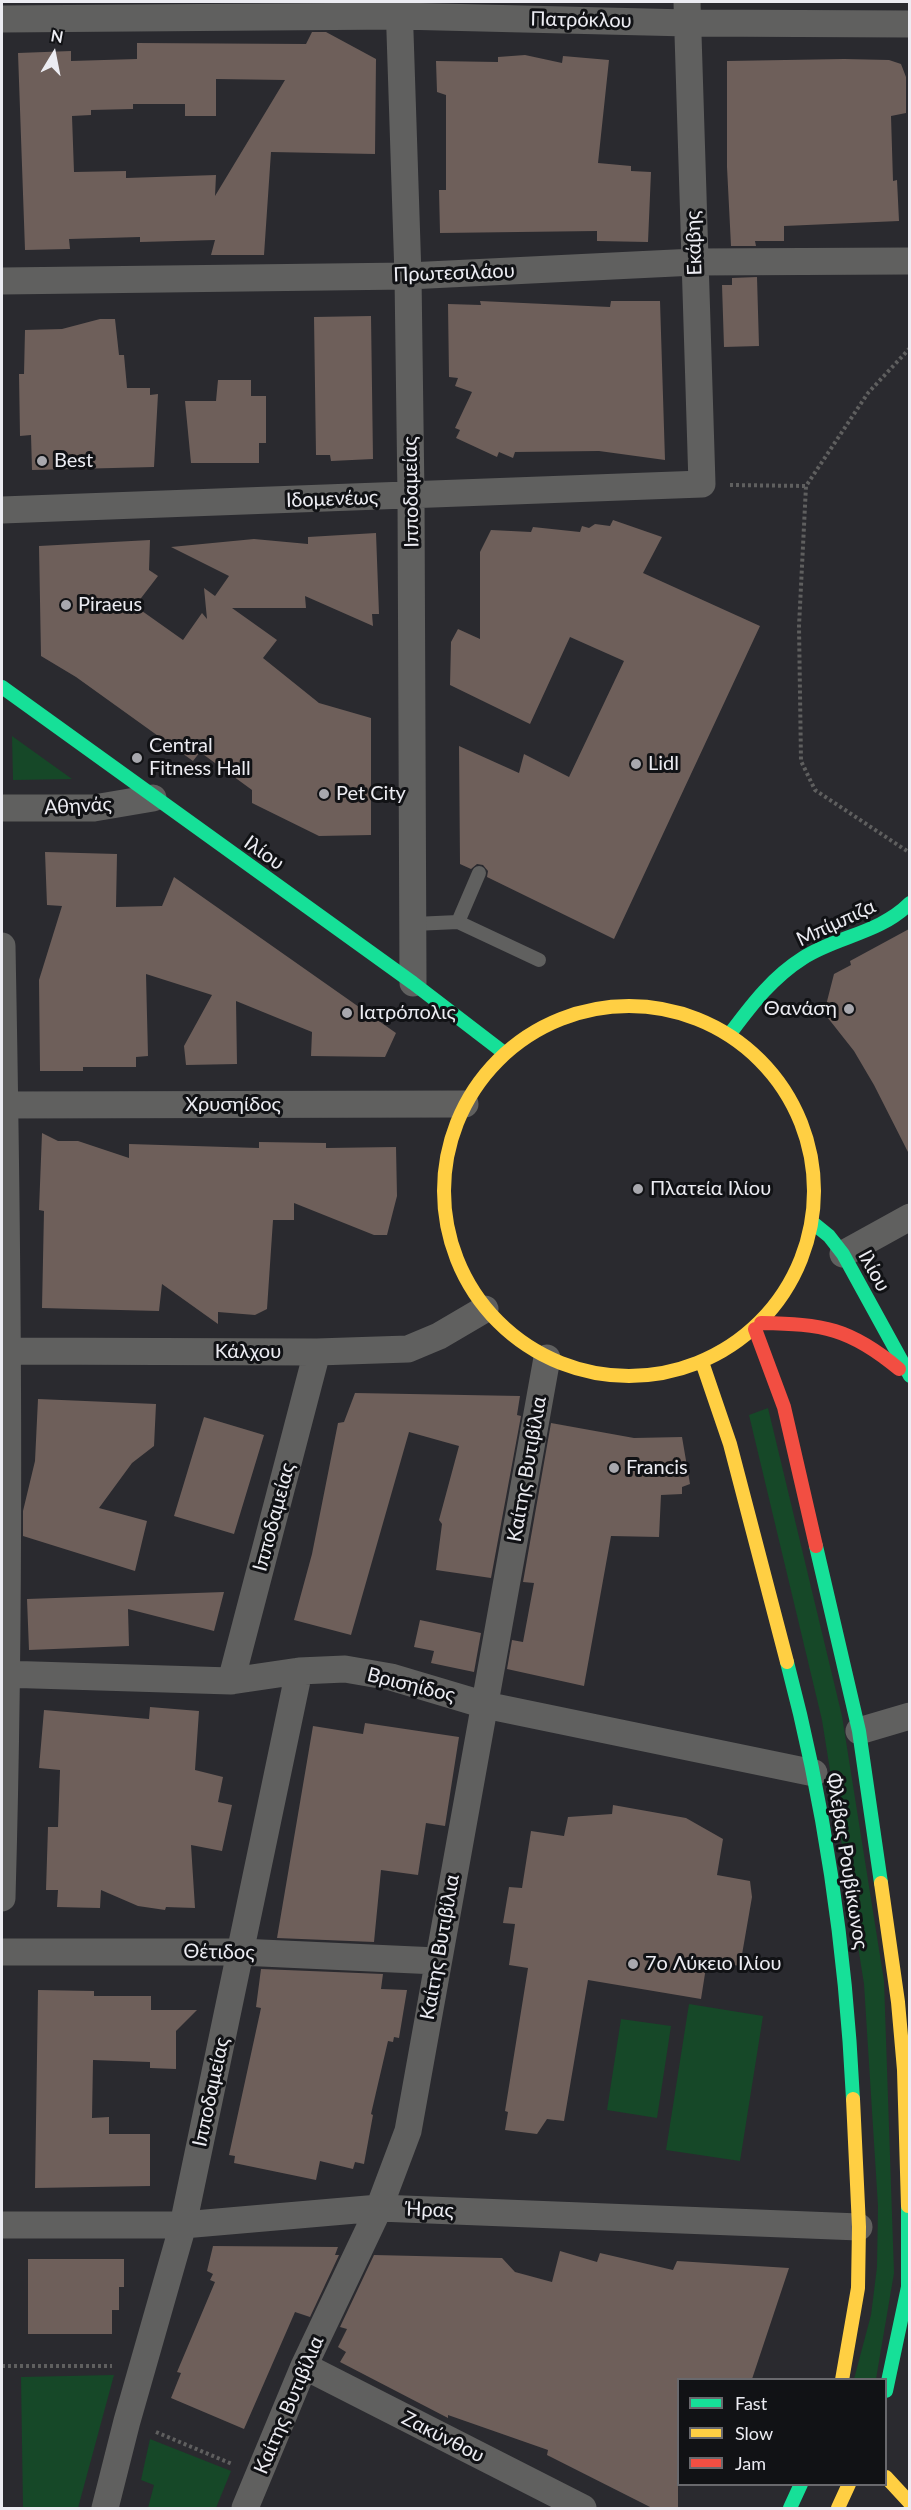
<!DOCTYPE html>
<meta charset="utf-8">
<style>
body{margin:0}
#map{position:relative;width:911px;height:2510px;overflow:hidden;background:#2a2a2f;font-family:Lato,sans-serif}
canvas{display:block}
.frame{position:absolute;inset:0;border:3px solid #ececf2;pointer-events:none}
.legend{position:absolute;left:677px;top:2378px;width:210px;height:108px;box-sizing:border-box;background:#111215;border:2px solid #69696d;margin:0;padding:8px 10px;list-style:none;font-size:18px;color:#ececf2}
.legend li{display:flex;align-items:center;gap:12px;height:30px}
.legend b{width:30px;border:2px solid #69696d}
.north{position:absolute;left:24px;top:24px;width:60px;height:60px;-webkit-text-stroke:4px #111215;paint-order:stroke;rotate:10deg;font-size:16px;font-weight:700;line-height:24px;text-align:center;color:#ececf2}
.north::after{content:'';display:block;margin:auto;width:21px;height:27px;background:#ececf2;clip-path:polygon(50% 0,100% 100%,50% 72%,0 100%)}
</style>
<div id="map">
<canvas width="911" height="2510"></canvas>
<div class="frame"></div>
<ul class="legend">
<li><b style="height:8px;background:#16e098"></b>Fast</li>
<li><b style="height:8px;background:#ffcf43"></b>Slow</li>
<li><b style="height:8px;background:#f24e42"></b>Jam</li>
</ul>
<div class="north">N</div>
</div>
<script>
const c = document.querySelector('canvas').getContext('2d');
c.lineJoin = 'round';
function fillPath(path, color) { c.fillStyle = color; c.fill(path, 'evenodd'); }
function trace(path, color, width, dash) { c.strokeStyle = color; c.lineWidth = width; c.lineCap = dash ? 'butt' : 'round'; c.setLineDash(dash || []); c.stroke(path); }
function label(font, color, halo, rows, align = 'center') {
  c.font = font + ' Lato,sans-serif'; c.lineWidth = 6; c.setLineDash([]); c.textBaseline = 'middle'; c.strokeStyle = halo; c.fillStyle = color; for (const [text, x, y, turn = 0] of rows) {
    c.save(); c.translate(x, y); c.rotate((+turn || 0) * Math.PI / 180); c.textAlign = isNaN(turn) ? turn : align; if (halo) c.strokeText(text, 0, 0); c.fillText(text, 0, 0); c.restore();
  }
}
const green = new Path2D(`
 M12 736 72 779 13 780Z
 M768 1408 842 1716 884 1981 894 2273 876 2379H854L871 2315 877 2267 878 2206 864 1984 822 1720 749 1415Z
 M689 2004 763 2016 740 2161 666 2150Z
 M621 2019 671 2026 657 2118 607 2110Z
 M114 2375 78 2508H23L21 2377Z
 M150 2439 231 2471 216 2508H148L154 2485 141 2480Z`);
const building = new Path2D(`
 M312 32H326L376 59 375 154 271 152 264 255H211L215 240 140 242V237L69 239 70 249 25 250 18 53 71 51V61L137 59V43L306 44ZM216 79 285 80 215 196 216 175 126 178V171L74 172 72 116 91 115V110L133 109V104H185V116H216Z
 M525 55 562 63 563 56 609 60 598 163 631 166V171L651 172 648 242 597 241V231L440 233 439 190H446V95L437 92 436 61 498 62V57Z
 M844 59 889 60 901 64 906 77V113L891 116 893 181 897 180 899 221 784 226V241H755L756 246H731L727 167V61Z
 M757 277 759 346 724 347 722 285H732V278Z
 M480 301 610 307 611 301H660L665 460 599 451 515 452 513 458 499 452 497 457 456 438 460 430 455 428 472 392 455 386 458 378 449 377 448 304 481 305Z
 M371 316 373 459 331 461 330 455H316L314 317Z
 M100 319H115L119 355H124L127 388H150V395L158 394 154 467 32 470 31 435 20 436 19 374H24L25 330 62 329Z
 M218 380H251V396H266V443H259V463H191L185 401H216Z
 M613 520 662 537 643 573 760 626 614 939 487 877 488 871 483 865 477 864 471 869 460 864 459 746 519 773 524 754 569 777 624 661 570 637 530 724 450 685 451 642 458 629 480 639V552L491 530 531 532 533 527 580 532 582 526 589 528 595 524 610 526Z
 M376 533 379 614H372L373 626 305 596 306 608H232L277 640 263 658 319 703 371 718V835L319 836 252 803V790L200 752 193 761 76 677 41 656 39 546 150 540 149 570 158 576 135 606 183 640 202 613 207 619 204 588 215 596 229 576 171 547 254 539 308 544V537Z
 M45 852 117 854 116 907 162 906 174 877 396 1033 385 1057 311 1056 312 1032 236 1001 237 1064 186 1065 184 1046 212 995 146 974 148 1056 136 1057V1067H83V1071H40L39 980 62 906 47 905Z
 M909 929V1154L874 1085 854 1051 824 1013 834 974 851 965 850 961Z
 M42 1133 58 1141H78L129 1158V1144L259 1148V1142L326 1143V1148L396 1147 397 1196 387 1235H374L294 1203V1220H273L267 1309 255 1315 218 1312V1324L162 1284 159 1311 42 1308 44 1211 39 1210Z
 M355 1393 520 1396 517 1415 521 1416 491 1578 436 1570 442 1524 439 1520 459 1446 409 1432 351 1635 294 1620 312 1554 338 1423 344 1422Z
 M38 1399 156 1404 154 1446 132 1463 99 1508 147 1521 135 1571 23 1536V1511L35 1461Z
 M204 1417 264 1435 234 1534 174 1516Z
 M551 1423 634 1438 682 1437 690 1484 682 1487V1494L661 1495 659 1537 611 1536 584 1686 507 1669 512 1640 523 1642 534 1583 523 1582Z
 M224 1592 214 1631 128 1609 129 1646 29 1650 27 1599Z
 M420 1620 481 1633 474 1672 431 1663 434 1651 414 1647Z
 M150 1707 199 1711 195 1770 223 1777 218 1802 232 1805 222 1851 191 1845 195 1908 166 1907 165 1910 138 1906 101 1890 100 1908 57 1907 58 1890H46L48 1827H58L60 1770 39 1768 44 1710 149 1719Z
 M365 1723 459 1737 445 1826 426 1823 418 1875 381 1870 374 1942 277 1938 313 1726 363 1734Z
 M613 1805 686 1818 723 1839 717 1875 750 1881 752 1897 740 1966 707 1961 701 1999 588 1980 564 2121 547 2119 537 2134 505 2130 508 2112 505 2111 528 1968 509 1965 515 1924 503 1923 509 1887 522 1888 531 1831 564 1836 568 1817 612 1814Z
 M261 1969 383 1974 381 1989 407 1990 399 2038 394 2037 393 2042 388 2041 371 2114 373 2115 364 2164 355 2162 353 2169 320 2161 316 2180 234 2163 235 2156 229 2155 261 2008 256 2007Z
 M38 1990 94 1991V1996H151V2010H197L176 2031V2069L150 2068V2062L93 2060 92 2118 109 2117V2134H150V2186L35 2188Z
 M213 2246 338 2247 335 2255H339L310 2317 295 2312 244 2429 171 2398 181 2373 177 2372 215 2282 210 2280 213 2274 207 2271Z
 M560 2251 597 2262 600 2253 673 2270 677 2261 789 2268 752 2379H678V2508H652L547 2455 548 2450 448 2415V2418L340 2362 346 2352 338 2347 347 2329 340 2327 374 2255 502 2258 515 2272 552 2282Z
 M28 2259H124V2287H119V2310H112V2334H28Z`);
const path = new Path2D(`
 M910 348 868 393 806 486 799 626 801 761 815 790 910 853
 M730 485 806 486
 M2 2366H112
 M156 2432 232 2464`);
const lane = new Path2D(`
 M458 922 539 960
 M414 924 458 922 479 873`);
const street = new Path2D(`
 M399 2 408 276 411 496 413 983
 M2 19 399 16 688 23 910 24
 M2 281 408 276 695 262 910 261
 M2 510 702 484 687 2
 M2 808H94L153 798
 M2 946C8 1263 11 1580 2 1898
 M2 1105 465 1104
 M843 1254 910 1217
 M2 1351 317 1352 408 1349 439 1336 485 1309
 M2 1674 231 1681 299 1671 345 1669 391 1677 485 1705 814 1773
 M231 1681 317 1352
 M859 1731 910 1716
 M2 1952H240L437 1961
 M2 2225H183L379 2208 859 2227
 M304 2366 583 2508
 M105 2508 127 2421 183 2225 299 1671
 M245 2508 304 2366 379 2208 408 2131 547 1358`);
const fast = new Path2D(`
 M2 687 413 983 503 1052
 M732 1031C753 1003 773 977 803 958 837 936 879 934 910 903
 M813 1223 829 1236 843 1254 910 1376
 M816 1546 859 1731 881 1883
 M787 1662C825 1805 846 1952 853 2099
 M886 2391 908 2287V2206
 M790 2508 801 2484`);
const slow = new Path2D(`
 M444 1191a185 185 0 1 1 370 0a185 185 0 1 1-370 0Z
 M702 1362 730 1444 787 1662
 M881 1883 898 2002 904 2070 908 2206
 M842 2380 858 2288 859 2227 853 2099
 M886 2477 910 2503
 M838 2508 849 2484`);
const jam = new Path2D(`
 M761 1323C823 1324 850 1328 899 1369
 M755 1329 784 1407 816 1546`);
const markers = [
 [42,461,6,"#a8a8ae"],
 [66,605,6,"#a8a8ae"],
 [137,758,6,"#a8a8ae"],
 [636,764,6,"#a8a8ae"],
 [324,794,6,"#a8a8ae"],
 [849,1009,6,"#a8a8ae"],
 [347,1013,6,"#a8a8ae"],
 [638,1189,6,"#a8a8ae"],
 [614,1468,6,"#a8a8ae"],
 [633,1964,6,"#a8a8ae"]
];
const streetNames = [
 ["Πατρόκλου",581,20,1],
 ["Εκάβης",694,243,-92],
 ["Πρωτεσιλάου",454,273,-2],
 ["Ιπποδαμείας",411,492,-91],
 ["Ιδομενέως",332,499,-2],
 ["Αθηνάς",78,806,-3],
 ["Ιλίου",264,853,35],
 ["Μπίμπιζα",836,923,-25],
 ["Χρυσηίδος",233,1105],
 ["Ιλίου",874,1271,61],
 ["Κάλχου",248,1352],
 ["Καίτης Βυτιβίλια",527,1469,-80],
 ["Ιπποδαμείας",274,1517,-75],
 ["Βρισηίδος",411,1685,14],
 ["Φλέβας Ρουβίκωνος",847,1861,81],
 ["Καίτης Βυτιβίλια",440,1947,-80],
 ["Θέτιδος",219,1952,1],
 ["Ιπποδαμείας",211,2092,-78],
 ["Ήρας",430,2210,2],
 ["Καίτης Βυτιβίλια",289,2405,-67],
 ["Ζακύνθου",443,2437,27]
];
const poiNames = [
 ["Best",54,461],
 ["Piraeus",78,605],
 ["Central",149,746],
 ["Fitness Hall",149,769],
 ["Lidl",648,764],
 ["Pet City",336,794],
 ["Θανάση",837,1009,"right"],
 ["Ιατρόπολις",359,1013],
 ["Πλατεία Ιλίου",650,1189],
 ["Francis",626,1468],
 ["7ο Λύκειο Ιλίου",645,1964]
];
fillPath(green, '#164828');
fillPath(building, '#6e5f5a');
trace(path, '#5f5f5f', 4, [3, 3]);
trace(lane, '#60605f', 14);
trace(street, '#60605f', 27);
trace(fast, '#16e098', 14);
trace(slow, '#ffcf43', 14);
trace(jam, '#f24e42', 14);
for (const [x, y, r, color] of markers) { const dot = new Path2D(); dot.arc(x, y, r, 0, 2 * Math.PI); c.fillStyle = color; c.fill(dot); trace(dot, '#111215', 2); }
label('20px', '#ececf2', '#111215', streetNames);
label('20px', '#ececf2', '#111215', poiNames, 'left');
</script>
